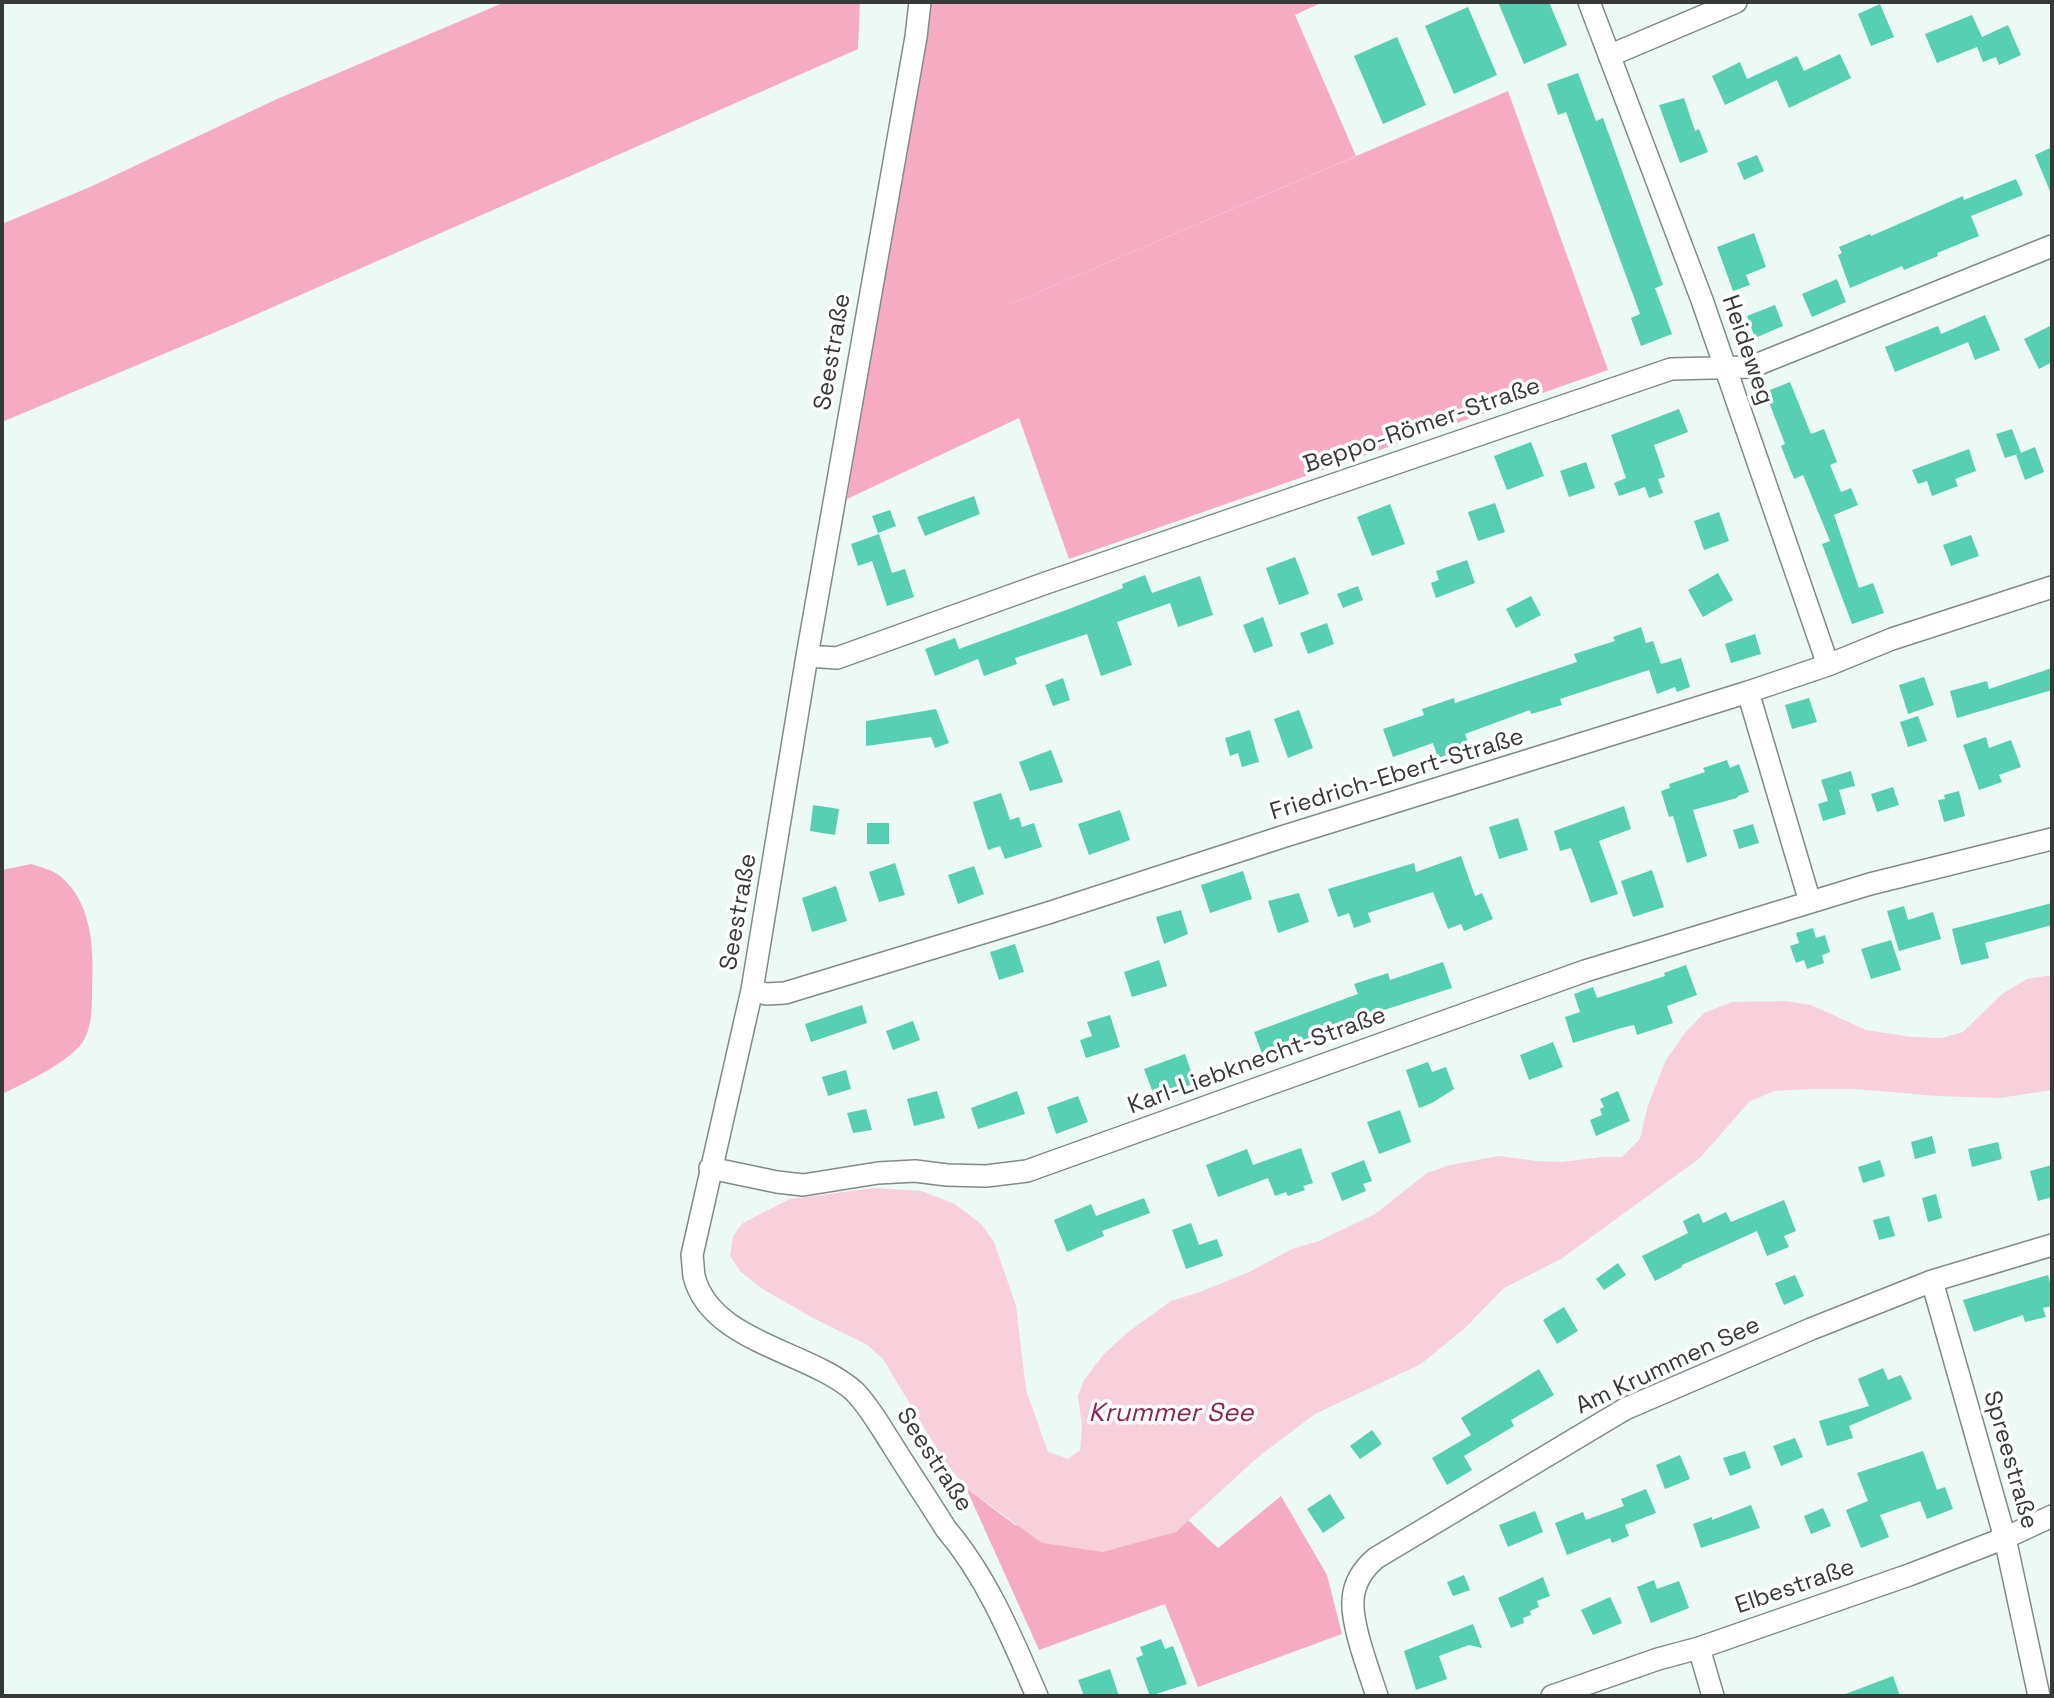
<!DOCTYPE html>
<meta charset="utf-8">
<style>
body{margin:0}
#map{position:relative;width:2054px;height:1698px;overflow:hidden;background:#edf9f5;font-family:"Space Grotesk",sans-serif}
canvas{display:block}
.frame{position:absolute;inset:0;border:4px solid #353a39;pointer-events:none}
</style>
<div id="map">
<canvas width="2054" height="1698"></canvas>
<div class="frame"></div>
</div>
<script>
const c = document.querySelector('canvas').getContext('2d');
c.lineJoin = 'round';
function fillPath(path, color) { c.fillStyle = color; c.fill(path, 'evenodd'); }
function trace(path, color, width, dash) { c.strokeStyle = color; c.lineWidth = width; c.lineCap = dash ? 'butt' : 'round'; c.setLineDash(dash || []); c.stroke(path); }
function label(font, color, halo, rows, align = 'center') {
  c.font = font + ' "Space Grotesk",sans-serif'; c.lineWidth = 7; c.setLineDash([]); c.textBaseline = 'middle'; c.strokeStyle = halo; c.fillStyle = color; for (const [text, x, y, turn = 0] of rows) {
    c.save(); c.translate(x, y); c.rotate((+turn || 0) * Math.PI / 180); c.textAlign = isNaN(turn) ? turn : align; if (halo) c.strokeText(text, 0, 0); c.fillText(text, 0, 0); c.restore();
  }
}
const green = new Path2D(`
 M505 2H860L858 49 230 326 2 422V224L90 187 277 99Z
 M927 2H1323L1295 15 1356 156 1011 304 875 330Z
 M31 864C40 867 53 870 60 876 93 903 94 951 92 990 92 1005 92 1024 85 1038 76 1059 23 1084 2 1094V870Z
 M966 1488 1015 1525 1176 1532 1188 1520 1218 1548 1281 1496 1327 1575 1342 1634 1198 1687 1165 1604 1039 1650Z`);
const forest = new Path2D(`
 M1508 91 1608 370 1069 559 1019 418 847 499 875 330 980 289 1011 304Z`);
const water = new Path2D(`
 M2052 975V1090L1999 1098 1937 1096 1855 1089H1810L1774 1091 1749 1102 1700 1158 1561 1259 1504 1288 1465 1328 1421 1364 1315 1414 1258 1457 1176 1532 1103 1552 1042 1543 966 1488 943 1459 883 1359 866 1344 813 1318 761 1288 740 1271 730 1256 733 1236 743 1223 790 1199 875 1188 921 1191 955 1204 981 1224 994 1242 1016 1306 1026 1390 1048 1452 1068 1459 1080 1450 1082 1426 1078 1396 1084 1380 1104 1354 1128 1332 1171 1301 1200 1292 1249 1272 1292 1249 1319 1241 1375 1214 1427 1173 1450 1165 1499 1156 1536 1161 1561 1162 1602 1157H1622L1640 1139 1648 1105 1666 1060 1685 1033 1704 1013 1732 1002 1786 1001 1811 1005 1866 1030 1912 1037 1942 1038 1963 1032 2002 994 2027 979Z`);
const building = new Path2D(`
 M1498 2H1549L1567 45 1524 64Z
 M1880 4 1894 37 1871 46 1858 14Z
 M1468 7 1497 75 1454 94 1425 26Z
 M1972 15 1982 37 2008 25 2021 55 1999 65 1996 57 1983 62 1977 47 1937 63 1925 34Z
 M1397 37 1426 105 1383 124 1354 56Z
 M1840 54 1851 78 1789 108 1777 80 1725 105 1712 76 1740 62 1747 79 1797 56 1804 71Z
 M1578 73 1596 121 1603 118 1663 285 1655 288 1672 334 1641 346 1631 318 1640 314 1566 112 1558 115 1547 84Z
 M1684 98 1695 131 1699 129 1708 152 1680 163 1659 105Z
 M2052 147V196L2035 155Z
 M1757 155 1764 171 1744 180 1737 163Z
 M2016 179 2023 195 1971 216 1979 236 1937 253 1938 256 1904 270 1902 266 1850 288 1838 255 1842 253 1839 247 1870 234 1871 236 1963 196 1964 200Z
 M1754 233 1766 267 1746 275 1750 285 1733 291 1717 247Z
 M1837 279 1846 302 1812 317 1802 294Z
 M1775 305 1783 326 1755 338 1747 316Z
 M1985 315 2000 350 1975 360 1968 342 1895 372 1885 347 1938 326 1941 334Z
 M2052 325V362L2039 369 2024 339Z
 M1790 382 1811 434 1824 429 1837 462 1830 465 1841 492 1851 488 1858 505 1834 515 1859 588 1873 583 1884 613 1852 624 1822 544 1830 541 1803 475 1794 479 1781 446 1785 444 1765 392Z
 M1679 409 1688 432 1654 445 1665 477 1658 479 1663 493 1649 498 1645 487 1619 496 1614 483 1626 478 1611 435Z
 M2012 429 2021 453 2005 458 1996 434Z
 M1531 442 1544 476 1507 490 1494 456Z
 M2035 447 2044 472 2025 480 2016 455Z
 M1969 449 1976 471 1955 479 1958 486 1932 496 1927 481 1918 484 1912 470Z
 M1586 462 1595 488 1569 497 1560 471Z
 M974 496 980 514 925 536 917 517Z
 M1495 503 1505 532 1478 541 1468 512Z
 M1390 504 1405 544 1372 556 1357 517Z
 M890 510 896 526 878 533 872 516Z
 M1719 512 1729 541 1704 550 1694 521Z
 M879 534 892 573 905 569 914 597 887 606 872 561 858 566 851 544Z
 M1971 535 1979 556 1951 566 1943 545Z
 M1295 557 1309 594 1279 605 1266 568Z
 M1467 560 1475 583 1436 598 1431 583 1439 580 1436 571Z
 M1718 573 1733 600 1703 617 1688 590Z
 M1145 575 1152 593 1200 576 1213 615 1178 627 1170 603 1117 622 1132 665 1101 676 1087 634 1015 658 1017 664 984 676 978 659 935 676 925 649 955 638 959 649 1069 609 1123 588 1122 584Z
 M1358 586 1363 600 1343 608 1337 594Z
 M1531 596 1541 615 1516 628 1506 609Z
 M1263 617 1273 646 1254 653 1243 625Z
 M1327 623 1334 644 1308 654 1300 633Z
 M1641 627 1646 643 1653 641 1661 664 1681 658 1690 687 1677 692 1675 687 1657 694 1649 670 1560 699 1562 705 1531 714 1530 710 1465 734 1470 747 1438 758 1433 743 1393 757 1383 729 1424 715 1422 709 1454 698 1455 703 1577 662 1574 654 1615 641 1613 637Z
 M1755 634 1761 654 1731 663 1725 644Z
 M2052 668V690L1957 718 1950 691 1987 681 1989 689Z
 M1924 677 1934 705 1908 714 1899 685Z
 M1063 678 1070 700 1053 706 1045 685Z
 M1809 698 1817 722 1792 729 1785 705Z
 M936 709 949 743 935 748 931 737 866 746V721Z
 M1299 710 1313 748 1288 758 1274 719Z
 M1918 716 1927 741 1908 747 1900 722Z
 M1250 730 1259 762 1242 767 1238 753 1230 756 1225 738Z
 M1986 737 1989 748 2011 740 2021 767 1999 775 2002 782 1979 790 1963 745Z
 M1051 750 1063 782 1030 791 1019 762Z
 M1727 760 1730 768 1739 764 1749 792 1738 796 1737 798 1693 810 1707 856 1687 863 1673 816 1669 817 1661 791 1670 788 1669 784 1705 772 1703 768Z
 M1851 771 1855 786 1839 790 1846 814 1823 821 1818 804 1828 801 1821 780Z
 M1893 787 1899 805 1877 812 1871 794Z
 M1959 791 1965 816 1944 822 1938 800 1945 799 1944 795Z
 M1001 793 1010 820 1019 817 1022 827 1034 823 1042 847 1005 859 1000 846 988 850 973 802Z
 M813 805 839 809 835 835 810 831Z
 M1624 806 1631 829 1599 841 1618 894 1591 903 1571 848 1560 851 1554 831Z
 M1120 810 1130 840 1089 855 1078 824Z
 M1518 818 1528 850 1499 859 1489 827Z
 M867 823H889V844H867Z
 M1753 824 1759 843 1739 849 1733 830Z
 M1461 856 1475 896 1482 893 1493 919 1464 931 1461 924 1448 929 1433 892 1368 913 1371 922 1354 928 1349 913 1338 917 1328 889 1414 863 1416 872Z
 M895 863 905 895 879 902 869 872Z
 M974 866 984 894 958 904 948 875Z
 M1652 870 1664 907 1633 917 1621 881Z
 M1243 871 1252 899 1210 913 1201 885Z
 M836 886 847 921 812 932 802 898Z
 M1299 893 1309 922 1278 933 1268 901Z
 M2052 903V925L1985 943 1989 958 1961 965 1952 929Z
 M1904 906 1908 920 1933 912 1941 939 1899 951 1887 911Z
 M1181 910 1188 934 1164 944 1156 917Z
 M1813 928 1816 938 1825 935 1830 952 1822 955 1824 963 1807 969 1804 960 1796 963 1790 946 1799 943 1796 933Z
 M1891 940 1901 970 1871 979 1861 949Z
 M1015 944 1024 972 999 980 990 952Z
 M1159 960 1167 986 1132 997 1124 972Z
 M1443 962 1452 988 1347 1022 1351 1031 1264 1059 1254 1032 1358 994 1354 984 1388 973 1390 980Z
 M1686 965 1697 995 1667 1006 1673 1023 1637 1035 1634 1025 1621 1028 1573 1043 1565 1017 1580 1012 1574 994 1593 987 1597 998 1665 976 1664 973Z
 M862 1005 867 1023 811 1042 805 1024Z
 M1110 1015 1120 1047 1086 1058 1080 1040 1092 1036 1087 1022Z
 M913 1021 920 1040 893 1050 886 1031Z
 M1553 1042 1563 1067 1529 1080 1520 1055Z
 M1185 1054 1195 1083 1155 1098 1144 1069Z
 M1428 1062 1432 1072 1446 1067 1454 1089 1432 1103 1419 1108 1406 1070Z
 M846 1070 851 1089 828 1096 822 1077Z
 M937 1091 945 1118 914 1126 907 1099Z
 M1017 1091 1025 1114 978 1129 971 1108Z
 M1618 1091 1630 1121 1596 1136 1590 1120 1602 1115 1600 1109 1604 1107 1600 1099Z
 M1078 1096 1088 1122 1056 1134 1047 1107Z
 M866 1109 872 1130 853 1133 847 1113Z
 M1400 1110 1411 1142 1379 1154 1367 1122Z
 M1932 1136 1936 1153 1915 1159 1911 1142Z
 M1998 1142 2002 1159 1972 1167 1968 1149Z
 M1301 1148 1313 1183 1303 1186 1305 1190 1288 1196 1286 1192 1275 1196 1268 1178 1218 1197 1206 1165 1247 1149 1253 1165Z
 M1364 1160 1372 1181 1363 1184 1366 1191 1342 1201 1331 1173Z
 M1880 1160 1885 1176 1863 1183 1858 1167Z
 M2052 1165V1197L2038 1201 2030 1171Z
 M1936 1194 1942 1218 1928 1222 1922 1198Z
 M1144 1198 1150 1213 1102 1231 1104 1236 1067 1252 1054 1220 1091 1204 1096 1216Z
 M1784 1200 1796 1231 1784 1236 1789 1247 1767 1256 1757 1231 1682 1265V1267L1655 1281 1642 1256 1688 1233 1683 1221 1699 1213 1703 1223 1726 1212 1731 1222Z
 M1889 1216 1895 1236 1879 1240 1873 1220Z
 M1191 1223 1199 1245 1217 1239 1223 1256 1186 1269 1172 1230Z
 M1618 1263 1626 1275 1604 1290 1596 1279Z
 M1795 1275 1804 1296 1784 1305 1775 1283Z
 M2048 1275 2052 1291V1306L2043 1308 2046 1317 2025 1322 2023 1315 1974 1332 1963 1300Z
 M1564 1307 1578 1331 1557 1344 1543 1320Z
 M1755 1318 1761 1331 1740 1341 1734 1328Z
 M1883 1368 1888 1380 1901 1375 1912 1399 1849 1426 1853 1438 1827 1446 1819 1421 1869 1406 1858 1379Z
 M1539 1369 1554 1395 1511 1420 1514 1426 1464 1456 1472 1470 1447 1485 1432 1458 1471 1435 1461 1418Z
 M1372 1430 1382 1444 1360 1459 1350 1446Z
 M1795 1438 1803 1457 1781 1466 1773 1446Z
 M1745 1451 1751 1468 1730 1476 1723 1458Z
 M1923 1451 1937 1490 1945 1487 1953 1509 1927 1519 1920 1501 1880 1515 1889 1537 1861 1548 1846 1510 1868 1501 1857 1473Z
 M1680 1455 1690 1479 1665 1489 1656 1465Z
 M1646 1489 1656 1513 1625 1525 1629 1536 1612 1543 1610 1538 1567 1555 1555 1523 1583 1512 1586 1520 1624 1506 1621 1499Z
 M1330 1494 1345 1518 1323 1533 1307 1509Z
 M1751 1505 1760 1528 1701 1548 1693 1524 1712 1517V1520Z
 M1823 1508 1831 1526 1811 1534 1804 1516Z
 M1535 1511 1543 1532 1508 1547 1499 1525Z
 M1464 1575 1470 1590 1453 1596 1447 1582Z
 M1543 1577 1550 1596 1537 1601 1539 1607 1530 1611 1531 1615 1523 1618 1524 1623 1511 1628 1498 1598Z
 M1654 1580 1657 1589 1679 1581 1689 1608 1651 1623 1637 1587Z
 M1610 1597 1622 1623 1593 1635 1581 1610Z
 M1473 1624 1482 1648 1469 1645 1439 1656 1447 1679 1416 1690 1404 1651Z
 M1161 1639 1165 1649 1173 1646 1187 1684 1150 1696 1136 1658 1143 1655 1140 1647Z
 M1110 1669 1119 1696H1084L1078 1680Z
 M1893 1676 1900 1696H1843V1695Z`);
const minor = new Path2D(`
 M920 2 916 37 807 656 752 990 692 1255C693 1262 693 1269 694 1276 710 1342 809 1351 854 1391 869 1406 880 1426 891 1443 909 1472 928 1500 946 1529 987 1577 1012 1638 1037 1696
 M1589 2 1702 300 1828 665
 M1611 55 1736 2
 M807 656 837 658 1046 583 1671 369 1751 367 2052 246
 M1748 692 1810 902
 M752 990 766 994 785 993 1048 913 1285 836 1748 692 1828 665 1892 639 2052 587
 M710 1168 777 1182 803 1185 878 1173 915 1171 947 1175 986 1176 1027 1171 1585 971 1870 884 2052 839
 M1932 1281 2005 1538 2039 1696
 M1699 1648 1713 1696
 M1377 1696C1369 1671 1351 1624 1353 1600 1354 1582 1363 1569 1376 1558L1625 1409 1811 1329 1932 1281 2052 1245
 M1552 1696 1658 1659 1699 1648 1909 1575 2005 1538 2052 1516`);
const streetNames = [
 ["Heideweg",1747,350,71],
 ["Seestraße",833,352,-80],
 ["Beppo-Römer-Straße",1422,426,-19],
 ["Friedrich-Ebert-Straße",1397,775,-17],
 ["Seestraße",739,912,-80],
 ["Karl-Liebknecht-Straße",1257,1061,-20],
 ["Am Krummen See",1668,1366,-25],
 ["Seestraße",934,1460,57],
 ["Spreestraße",2010,1460,74],
 ["Elbestraße",1795,1587,-19]
];
const waterNames = [
 ["Krummer See",1171,1414]
];
fillPath(green, '#f5acc2');
fillPath(forest, '#f7abc2');
fillPath(water, '#f8d0db');
fillPath(building, '#56cfb3');
trace(minor, '#808b87', 24);
trace(minor, '#fff', 21);
label('24px', '#353a39', '#fff', streetNames);
label('italic 26px', '#8e2350', '#fff', waterNames);
</script>
